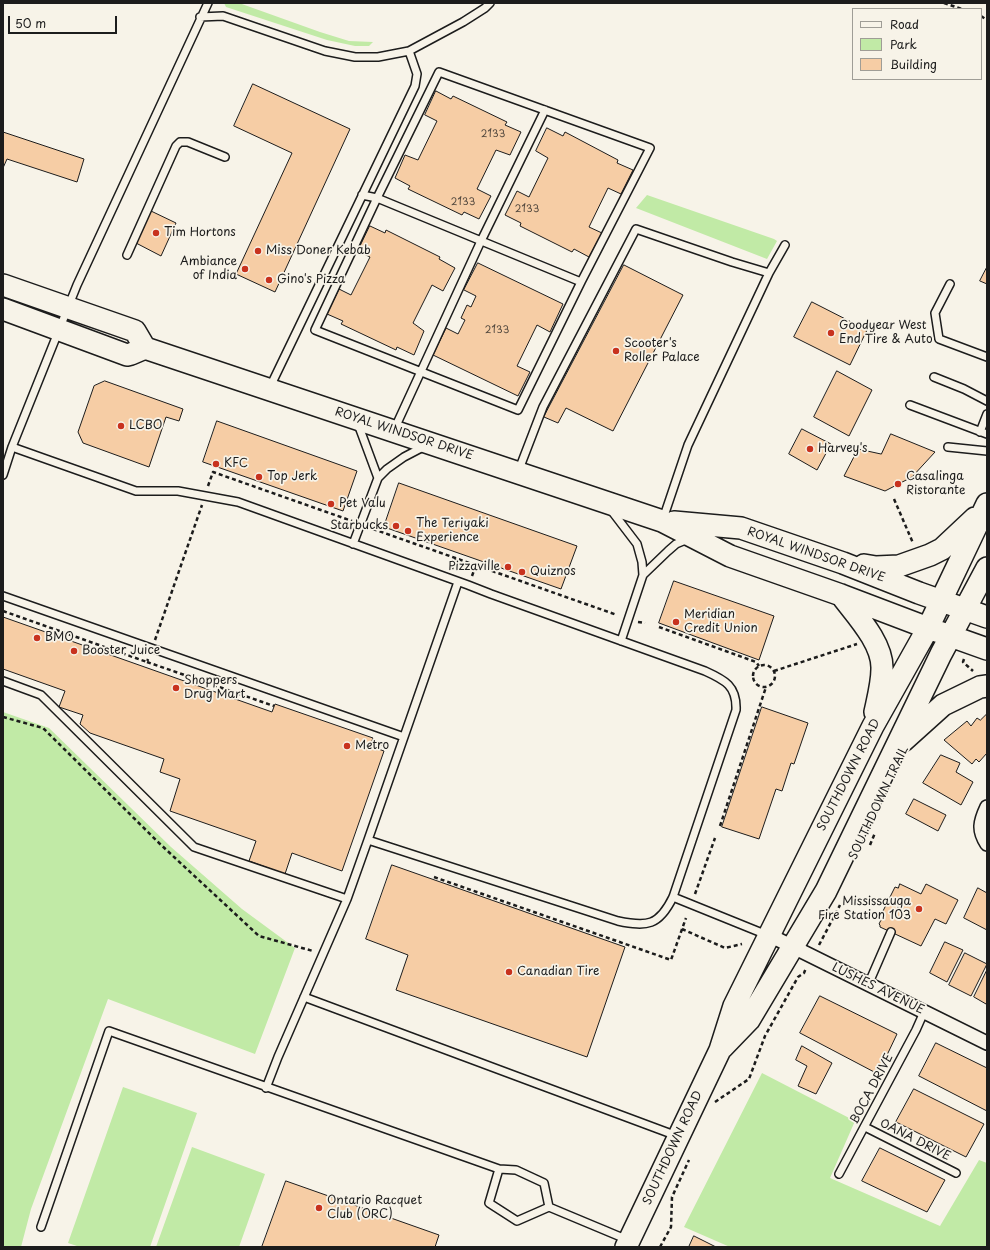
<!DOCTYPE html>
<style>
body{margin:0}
#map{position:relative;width:990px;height:1250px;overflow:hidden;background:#f7f3e8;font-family:"Playpen Sans",sans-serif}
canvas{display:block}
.frame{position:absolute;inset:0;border:4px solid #1c1c1c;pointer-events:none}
.legend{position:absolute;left:852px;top:8px;width:130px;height:72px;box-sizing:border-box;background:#f7f3e8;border:1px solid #9f9d96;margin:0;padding:5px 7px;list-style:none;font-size:12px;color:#1c1c1c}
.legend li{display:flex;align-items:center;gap:8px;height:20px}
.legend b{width:20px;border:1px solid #9f9d96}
.scale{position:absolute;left:8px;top:16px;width:109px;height:18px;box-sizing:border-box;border:2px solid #1c1c1c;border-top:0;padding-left:5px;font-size:12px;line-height:14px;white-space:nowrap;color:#1c1c1c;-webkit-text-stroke:3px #f7f3e8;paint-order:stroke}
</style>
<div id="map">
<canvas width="990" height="1250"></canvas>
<div class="frame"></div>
<ul class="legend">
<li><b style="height:5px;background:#f7f3e8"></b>Road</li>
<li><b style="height:11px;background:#c1eaa6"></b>Park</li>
<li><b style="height:11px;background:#f6cda5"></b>Building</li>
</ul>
<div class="scale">50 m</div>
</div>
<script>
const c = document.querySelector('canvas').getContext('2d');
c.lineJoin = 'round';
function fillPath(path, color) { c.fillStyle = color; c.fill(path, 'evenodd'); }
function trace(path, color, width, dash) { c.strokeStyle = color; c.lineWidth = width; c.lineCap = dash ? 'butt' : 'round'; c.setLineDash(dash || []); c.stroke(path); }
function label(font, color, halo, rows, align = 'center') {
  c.font = font + ' "Playpen Sans",sans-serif'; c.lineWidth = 3.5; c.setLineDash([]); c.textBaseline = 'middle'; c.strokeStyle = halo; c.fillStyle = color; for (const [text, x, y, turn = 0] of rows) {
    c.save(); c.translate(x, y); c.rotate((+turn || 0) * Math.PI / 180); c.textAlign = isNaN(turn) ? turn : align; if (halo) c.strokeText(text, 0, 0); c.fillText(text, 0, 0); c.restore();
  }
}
const green = new Path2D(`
 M224 3H239L320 32 349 41 373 42 369 46H355L327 40 226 7Z
 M647 195 774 239 777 241 767 259 636 208Z
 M3 712 49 728 171 847 242 909 295 948 255 1054 108 999 31 1209 21 1247H3Z
 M762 1073 855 1121 830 1178 940 1226 979 1160 987 1163V1247H730L684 1227Z
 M123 1087 197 1113 150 1247H80L68 1243Z
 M192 1147 265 1174 239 1247H156Z`);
const building = new Path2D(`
 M253 84 350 129 275 292 236 274 292 153 234 126Z
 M436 91 451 99 453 96 507 122 505 125 521 132 510 155 496 150 477 189 491 196 479 219 464 212 462 215 408 189 410 186 395 178 405 155 418 160 437 121 425 115Z
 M547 128 563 136 565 132 618 160 617 163 633 170 621 194 608 188 589 227 602 233 589 257 574 249 572 252 520 226 521 223 505 215 517 191 529 197 548 158 536 151Z
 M3 132 84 159 77 182 7 159 3 168Z
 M151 211 176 223 161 256 136 243Z
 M370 226 385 233 386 230 440 257 439 259 455 268 443 291 432 285 413 323 424 331 414 355 397 347 396 350 341 324 343 321 327 314 339 289 351 295 370 257 358 251Z
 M478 263 563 304 550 332 537 325 517 366 530 372 518 396 433 355 446 328 458 334 465 320 461 318 467 305 471 307 476 296 464 290Z
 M624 265 683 295 613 431 566 408 558 423 544 417Z
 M987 267V284L980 281Z
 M812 302 867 330 850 365 794 337Z
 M837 371 872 390 849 436 814 417Z
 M105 381 183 409 179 421 166 417 149 467 83 443 78 432 94 386Z
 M217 421 357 471 343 511 203 462Z
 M802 429 831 444 817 470 789 454Z
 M891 434 935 452 912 477 885 491 844 476 858 449 881 454Z
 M399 483 577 546 561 589 384 527Z
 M674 581 774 616 759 660 659 623Z
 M3 617 272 712 275 704 373 738 370 746 384 751 342 871 292 853 285 874 249 861 256 841 170 811 180 779 160 772 164 759 90 733 80 724 83 715 59 707 65 691 3 669Z
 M762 707 808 723 794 764 791 763 782 791 776 789 759 839 722 827Z
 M987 714V753L979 762 976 759 972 764 944 740 967 721 971 726 977 718 980 720Z
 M941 755 960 763 956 772 973 782 961 805 923 783Z
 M914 799 946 815 938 831 906 814Z
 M392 865 625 947 587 1057 396 990 408 955 366 939Z
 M900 884 921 894 926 884 958 900 946 924 935 919 921 946 880 927V925L879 924 881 920 879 919 895 887 898 888Z
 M978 888 987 893V930L964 918Z
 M945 942 963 950 947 982 930 973Z
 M965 953 987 964 971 996 949 985Z
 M987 970V1002L986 1004 974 997Z
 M820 996 897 1034 878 1074 800 1033Z
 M936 1043 987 1068V1111L919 1076Z
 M802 1046 832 1063 816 1094 798 1086 807 1066 796 1060Z
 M914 1089 984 1124 966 1157 896 1122Z
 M880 1148 945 1180 927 1212 862 1181Z
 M286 1181 439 1235 435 1247H262Z
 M694 1236 716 1247H689Z`);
const path = new Path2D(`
 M944 3 962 9
 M981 16 987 20
 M208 486 213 472 352 521
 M894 499 913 543
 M373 529 617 615
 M452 569 456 558
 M472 576 476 565
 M3 611 147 662 148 659
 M638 622 645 623
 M659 627 756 662 759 666
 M155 640 202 505
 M964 659 963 662 973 671
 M147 662 274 706
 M753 676a11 11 0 1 1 22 0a11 11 0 1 1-22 0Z
 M774 671 857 644
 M3 717 43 728 159 843 259 936 313 951
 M372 741 390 747
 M720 826 766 687
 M870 845 875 833
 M434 877 671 960 686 918
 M695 894 715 838
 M682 929 725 948 742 944
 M819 945 840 905
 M715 1102 749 1079 765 1036 798 977 804 973 806 968
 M660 1247 671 1227 672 1197 689 1160`);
const lane = new Path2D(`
 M200 17 223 16 325 51 355 57H378L409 51 463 22 485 8 490 3
 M362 195 377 198 581 282 518 410 315 330 377 198 439 72 650 148 581 282
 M127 255 176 146 180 142H188L225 157
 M950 284 935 313 939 339 987 357
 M934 377 964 389 987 401
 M270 387 415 86 417 74 409 51
 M910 405 987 434
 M358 424 378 478
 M394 430 481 241 545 110
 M980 432 987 414
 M12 447 136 491H178L238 502 468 585 491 594 705 671C725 680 737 686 736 710L673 897C659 926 647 927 618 921L368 840 458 582
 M948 447 987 451
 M518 472 543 407 636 229 732 262 769 273
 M3 475 12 447 77 285 208 3
 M611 510 637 544 642 562 643 575
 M663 519 688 445 769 273 785 245
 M353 544 378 478 387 469 404 457 425 446
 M3 596 404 737
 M621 641 643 575 668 551 676 544 688 539
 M3 681 41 695 194 847 347 899
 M673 897 767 935
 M868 985 891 932
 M304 997 677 1136
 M266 1088 278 1057 347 899 368 840
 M865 1127 956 1173
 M839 1174 916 1030 924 1012
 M549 1207 628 1240
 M41 1227 109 1031 499 1169 516 1170 544 1183 549 1207 517 1221 489 1203 499 1169`);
const street = new Path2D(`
 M987 807C980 822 978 830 987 844
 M769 935 987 1043`);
const primary = new Path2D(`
 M3 285 135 331 145 348 662 521 730 556 841 595 928 628 987 649
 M3 309 127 355 131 354 145 348
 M674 522 741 528 843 563 919 593 987 617
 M864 565 876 567 899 566 930 555 942 549 975 518
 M841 595C856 615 883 643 882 669 882 683 878 698 875 712
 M903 741 943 705 980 687 987 686
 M722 1048 749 1020 826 891 941 654 987 568
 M626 1247 720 1050 734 1006 873 726 928 628 987 504`);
const markers = [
 [156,233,4,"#c8321e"],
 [258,251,4,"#c8321e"],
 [245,269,4,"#c8321e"],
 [269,280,4,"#c8321e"],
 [831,333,4,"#c8321e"],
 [616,351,4,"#c8321e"],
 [121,426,4,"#c8321e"],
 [810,449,4,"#c8321e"],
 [216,464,4,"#c8321e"],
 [259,477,4,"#c8321e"],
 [898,484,4,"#c8321e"],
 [331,504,4,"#c8321e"],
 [396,526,4,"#c8321e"],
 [408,531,4,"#c8321e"],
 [508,567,4,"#c8321e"],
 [522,572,4,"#c8321e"],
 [676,622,4,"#c8321e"],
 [37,638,4,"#c8321e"],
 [74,651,4,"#c8321e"],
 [176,688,4,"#c8321e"],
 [347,746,4,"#c8321e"],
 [919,909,4,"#c8321e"],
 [509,972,4,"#c8321e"],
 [319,1208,4,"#c8321e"]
];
const numberNames = [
 ["2133",493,134],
 ["2133",463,202],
 ["2133",527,209],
 ["2133",497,330]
];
const poiNames = [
 ["Tim Hortons",164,233],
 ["Miss Doner Kebab",266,251],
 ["Ambiance",237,262,"right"],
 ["of India",237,276,"right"],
 ["Gino's Pizza",277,280],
 ["Goodyear West",839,326],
 ["End Tire & Auto",839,340],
 ["Scooter's",624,344],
 ["Roller Palace",624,358],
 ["LCBO",129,426],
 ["Harvey's",818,449],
 ["KFC",224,464],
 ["Top Jerk",267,477],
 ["Casalinga",906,477],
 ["Ristorante",906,491],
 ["Pet Valu",339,504],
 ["The Teriyaki",416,524],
 ["Experience",416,538],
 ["Starbucks",388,526,"right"],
 ["Pizzaville",500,567,"right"],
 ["Quiznos",530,572],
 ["Meridian",684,615],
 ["Credit Union",684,629],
 ["BMO",45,638],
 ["Booster Juice",82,651],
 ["Shoppers",184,681],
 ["Drug Mart",184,695],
 ["Metro",355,746],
 ["Mississauga",911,902,"right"],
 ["Fire Station 103",911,916,"right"],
 ["Canadian Tire",517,972],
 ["Ontario Racquet",327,1201],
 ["Club (ORC)",327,1215]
];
const streetNames = [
 ["ROYAL WINDSOR DRIVE",404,434,18],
 ["ROYAL WINDSOR DRIVE",816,555,19],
 ["SOUTHDOWN ROAD",849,775,-63],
 ["SOUTHDOWN TRAIL",879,803,-65],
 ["LUSHES AVENUE",878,989,26],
 ["BOCA DRIVE",872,1089,-62],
 ["OANA DRIVE",915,1140,27],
 ["SOUTHDOWN ROAD",673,1148,-65]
];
fillPath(green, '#c1eaa6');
fillPath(building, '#f6cda5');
trace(building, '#1c1c1c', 1);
trace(lane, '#1c1c1c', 10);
trace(street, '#1c1c1c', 16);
trace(primary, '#1c1c1c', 24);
trace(path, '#1c1c1c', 2.5, [4, 3]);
trace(lane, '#f7f3e8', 7);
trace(street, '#f7f3e8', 13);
trace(primary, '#f7f3e8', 21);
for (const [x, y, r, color] of markers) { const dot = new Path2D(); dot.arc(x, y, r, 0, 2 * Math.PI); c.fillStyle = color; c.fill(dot); trace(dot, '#f7f3e8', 1.5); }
label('10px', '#52483e', null, numberNames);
label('12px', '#1c1c1c', '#f7f3e8', poiNames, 'left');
label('12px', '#1c1c1c', '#f7f3e8', streetNames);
</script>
